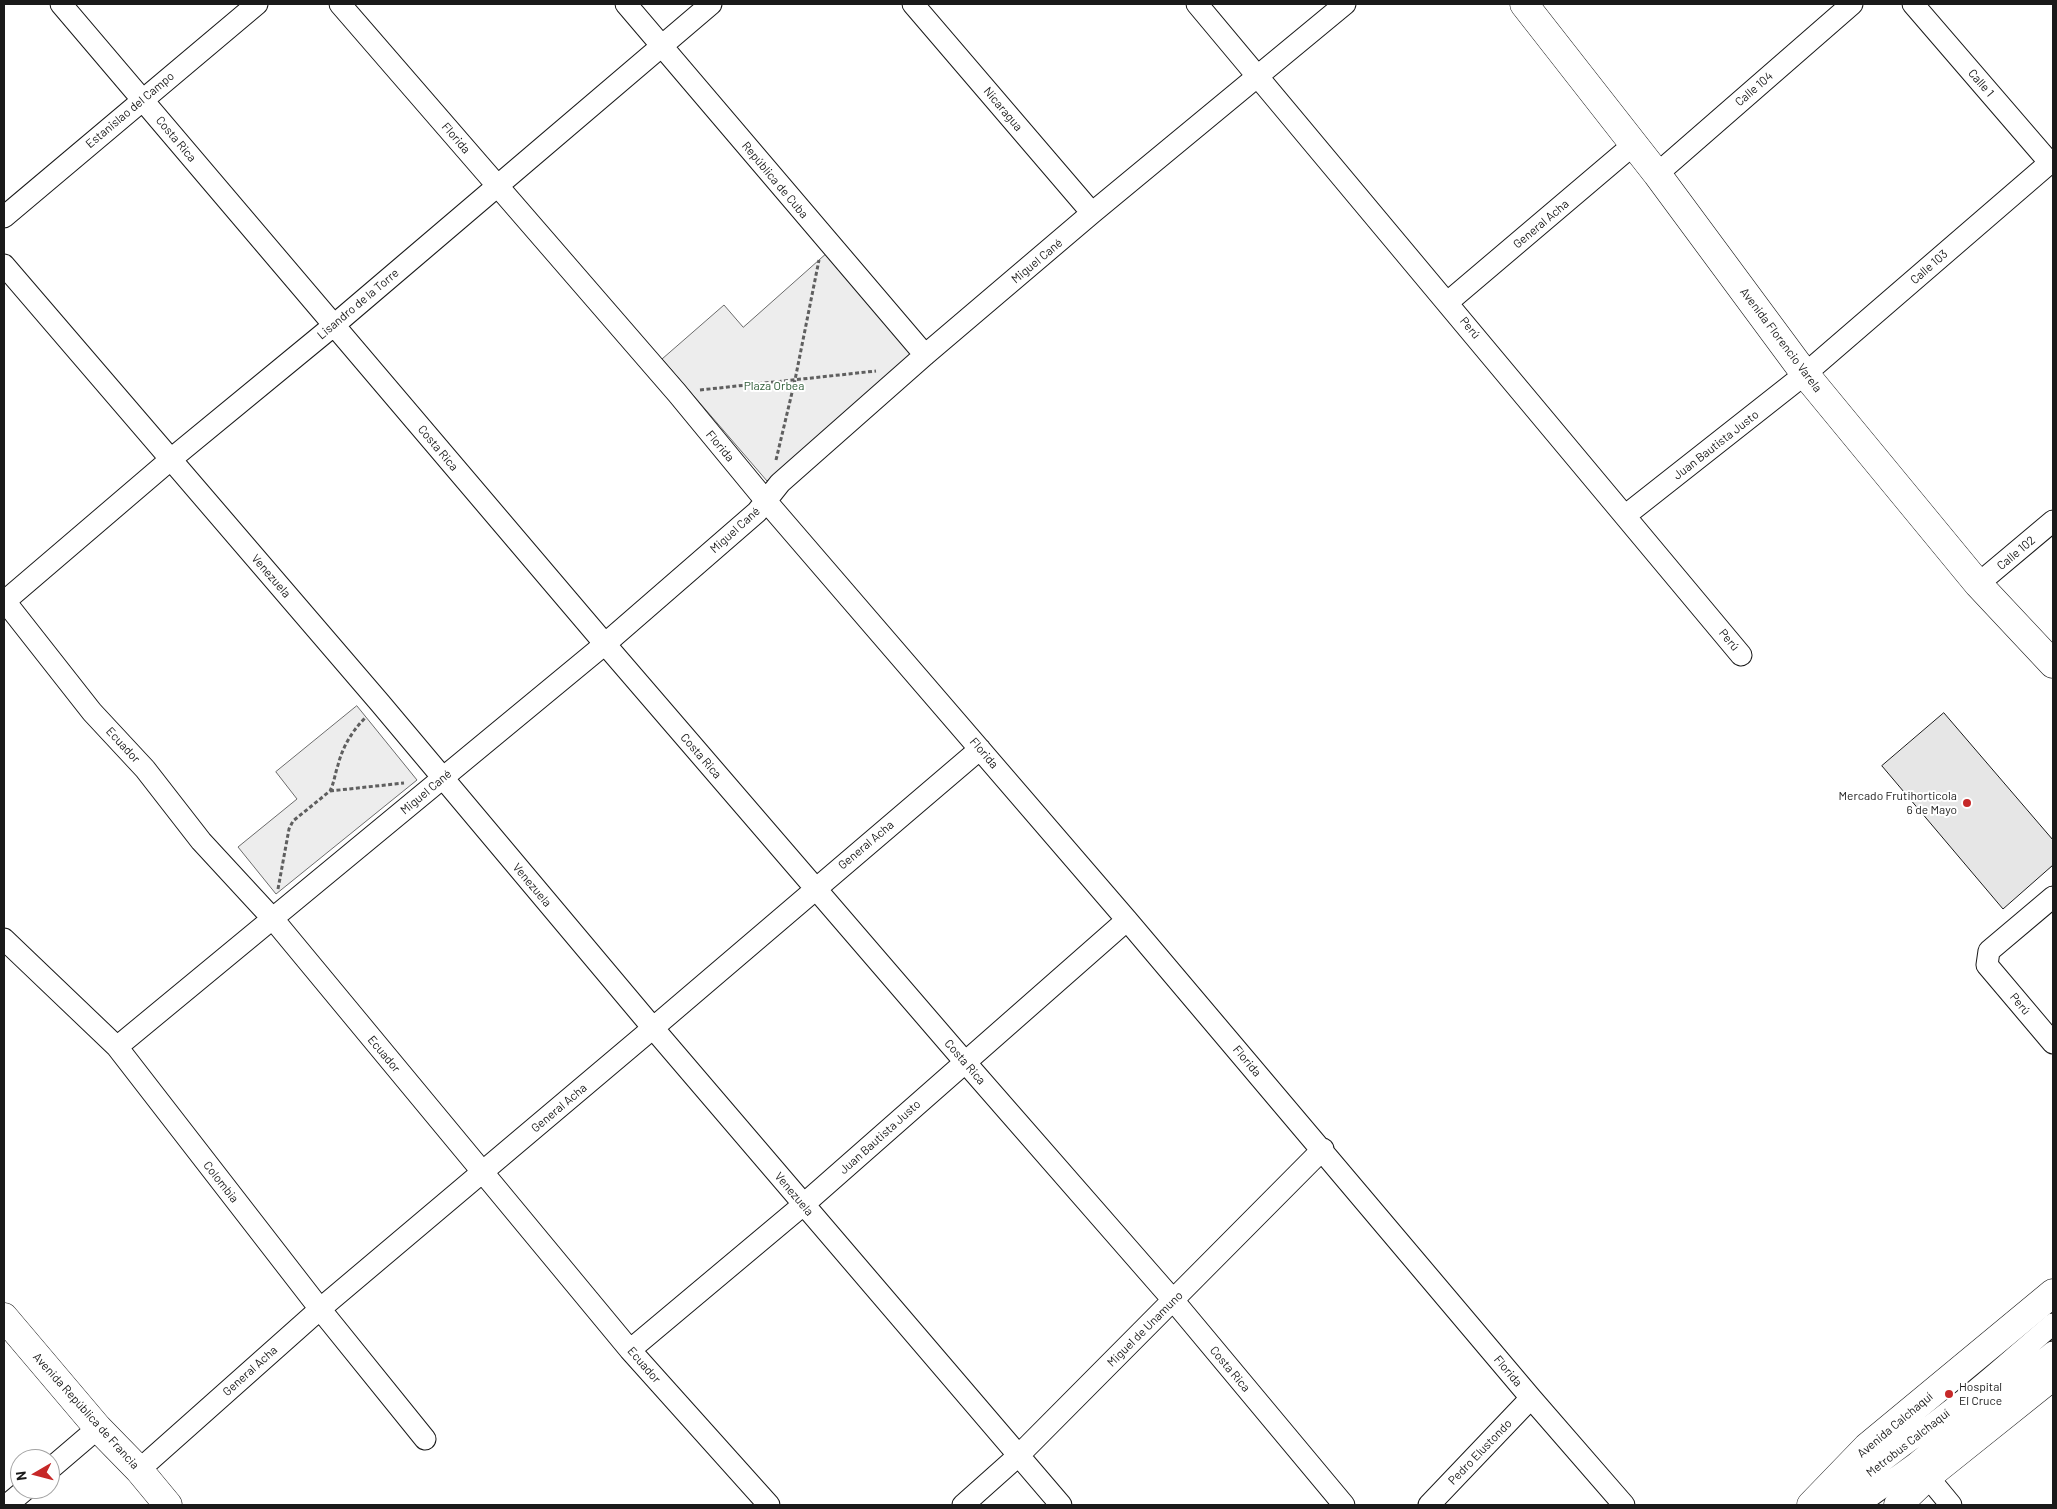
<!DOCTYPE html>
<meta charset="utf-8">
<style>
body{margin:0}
#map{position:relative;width:2057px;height:1509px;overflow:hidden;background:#fff;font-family:Barlow,sans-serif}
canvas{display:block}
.frame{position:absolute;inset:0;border:5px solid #1a1a1a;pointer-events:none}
.north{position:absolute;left:10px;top:1449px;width:50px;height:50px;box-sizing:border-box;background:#fff;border:1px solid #a3a3a3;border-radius:50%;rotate:262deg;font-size:14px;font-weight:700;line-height:20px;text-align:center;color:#1a1a1a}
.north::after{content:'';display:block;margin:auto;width:18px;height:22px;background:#c62828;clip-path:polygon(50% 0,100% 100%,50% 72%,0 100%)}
</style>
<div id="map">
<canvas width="2057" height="1509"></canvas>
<div class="frame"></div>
<div class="north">N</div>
</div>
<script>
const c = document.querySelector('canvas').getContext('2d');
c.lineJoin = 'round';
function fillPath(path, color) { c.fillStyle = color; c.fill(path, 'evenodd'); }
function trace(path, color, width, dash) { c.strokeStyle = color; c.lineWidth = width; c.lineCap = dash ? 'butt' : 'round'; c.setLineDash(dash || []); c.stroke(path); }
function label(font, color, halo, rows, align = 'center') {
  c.font = font + ' Barlow,sans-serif'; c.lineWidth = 4; c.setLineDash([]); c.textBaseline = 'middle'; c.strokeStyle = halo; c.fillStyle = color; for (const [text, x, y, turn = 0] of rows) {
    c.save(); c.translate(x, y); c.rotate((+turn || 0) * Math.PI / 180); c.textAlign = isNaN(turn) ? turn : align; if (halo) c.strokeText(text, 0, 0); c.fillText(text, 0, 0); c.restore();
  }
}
const built = new Path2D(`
 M832 249 914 352 767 481 662 359 724 305 743 327Z
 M357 706 417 780 276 894 238 847 297 799 276 772Z`);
const building = new Path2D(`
 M1944 713 2053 840V865L2003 909 1882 766Z`);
const path = new Path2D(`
 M700 390 876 371
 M776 460 795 380 819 260
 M330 791 404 783
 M278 889 289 829 293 821 330 791C334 783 335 774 338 765 343 746 352 731 366 717`);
const minor = new Path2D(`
 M61 4 605 644 965 1062 1173 1300 1344 1505
 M340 4 677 393 766 501 1127 920 1531 1398 1624 1505
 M626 4 925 355
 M913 4 1092 213
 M1197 4 1741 655
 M1913 4 2050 163
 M1657 174 1852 4
 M4 217 257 4
 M4 265 380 703 653 1028 1061 1505
 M1448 302 1633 145
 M1626 515 1805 374 2053 160
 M1978 584 2053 521
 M4 600 92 712 145 769 201 841 273 919 630 1350 769 1505
 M4 602 170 460 333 326 711 4
 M2053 897 1989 951 1987 965 2053 1043
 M4 939 117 1047 320 1309 425 1439
 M117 1047 605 644 757 512 780 483 925 355 1092 213 1345 4
 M630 1350 803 1205 1127 920
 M1918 1465 1951 1505
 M50 1469 98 1428
 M139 1470 320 1309 653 1028 980 749
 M7 1505 26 1489
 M963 1505 1018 1456 1323 1149
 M1429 1505 1531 1398
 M1833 1505C1865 1472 1902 1447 1939 1419 1979 1390 2015 1356 2053 1324
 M1858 1505 1916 1463 2053 1352`);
const major = new Path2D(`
 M1524 4 1657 174 1805 374 1978 584 2053 664
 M4 1317 98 1428 139 1470 168 1505
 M1811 1505 1867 1447 2053 1293
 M1898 1505 1927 1477 2053 1376`);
const markers = [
 [1967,803,5,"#c62828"],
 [1949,1394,5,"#c62828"]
];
const streetNames = [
 ["Calle 1",1981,83,49],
 ["Calle 104",1754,89,-41],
 ["Nicaragua",1003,109,50],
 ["Estanislao del Campo",130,110,-40],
 ["Florida",456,138,49],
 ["Costa Rica",176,139,50],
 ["República de Cuba",775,180,50],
 ["General Acha",1541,224,-40],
 ["Miguel Cané",1037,261,-40],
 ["Calle 103",1929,267,-41],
 ["Lisandro de la Torre",358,304,-40],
 ["Perú",1470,328,50],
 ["Avenida Florencio Varela",1781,340,53],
 ["Juan Bautista Justo",1716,445,-38],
 ["Florida",720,446,50],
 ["Costa Rica",438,448,50],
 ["Miguel Cané",735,530,-42],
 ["Calle 102",2016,553,-40],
 ["Venezuela",271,576,49],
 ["Perú",1729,640,50],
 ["Ecuador",123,745,47],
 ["Florida",984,753,49],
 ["Costa Rica",701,756,49],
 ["Miguel Cané",426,792,-40],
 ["General Acha",866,845,-40],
 ["Venezuela",532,885,50],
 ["Perú",2020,1004,50],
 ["Ecuador",384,1054,50],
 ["Florida",1247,1061,50],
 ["Costa Rica",965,1062,49],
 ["General Acha",559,1108,-40],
 ["Juan Bautista Justo",880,1137,-42],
 ["Colombia",221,1182,52],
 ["Venezuela",794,1194,50],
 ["Miguel de Unamuno",1145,1329,-45],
 ["Ecuador",644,1365,49],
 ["Costa Rica",1230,1369,50],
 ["General Acha",250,1371,-42],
 ["Florida",1508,1371,50],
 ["Avenida República de Francia",86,1411,48],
 ["Avenida Calchaquí",1895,1425,-40],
 ["Metrobus Calchaquí",1908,1443,-38],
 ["Pedro Elustondo",1480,1452,-46]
];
const parkNames = [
 ["Plaza Orbea",774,386]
];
const poiNames = [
 ["Mercado Frutihorticola",1957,796],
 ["6 de Mayo",1957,810],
 ["Hospital",1959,1387,"left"],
 ["El Cruce",1959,1401,"left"]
];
fillPath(built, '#ededed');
trace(built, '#6a6a6a', 1);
fillPath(building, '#e6e6e6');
trace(building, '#1a1a1a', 1);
trace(minor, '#1a1a1a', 23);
trace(major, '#1a1a1a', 29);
trace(path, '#5f5f5f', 3, [4, 2.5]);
trace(minor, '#fff', 21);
trace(major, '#fff', 28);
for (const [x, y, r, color] of markers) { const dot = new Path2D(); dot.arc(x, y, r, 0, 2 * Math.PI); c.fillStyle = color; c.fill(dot); trace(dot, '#fff', 2); }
label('12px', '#1a1a1a', '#fff', streetNames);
label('12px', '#2b5a34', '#fff', parkNames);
label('12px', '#1a1a1a', '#fff', poiNames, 'right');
</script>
